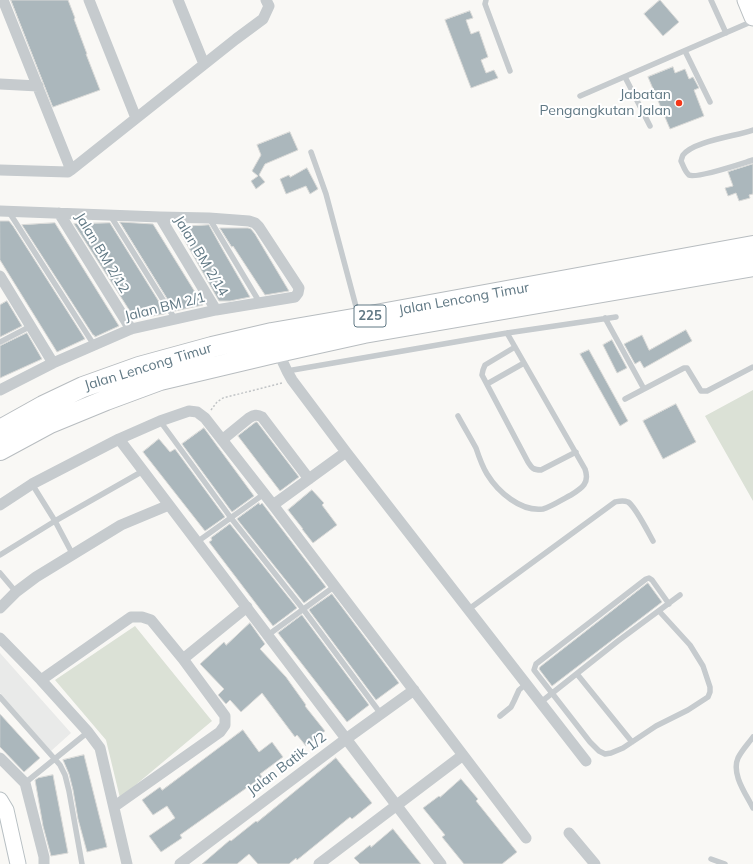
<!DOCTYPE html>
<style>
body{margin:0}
canvas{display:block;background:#f9f8f5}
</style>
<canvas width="753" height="864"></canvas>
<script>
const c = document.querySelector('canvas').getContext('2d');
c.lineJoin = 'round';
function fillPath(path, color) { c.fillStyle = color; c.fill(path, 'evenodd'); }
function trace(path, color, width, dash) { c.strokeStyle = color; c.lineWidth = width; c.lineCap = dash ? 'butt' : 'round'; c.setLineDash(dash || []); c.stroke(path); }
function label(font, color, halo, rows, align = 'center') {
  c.font = font + ' Mulish,sans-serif'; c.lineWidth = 4; c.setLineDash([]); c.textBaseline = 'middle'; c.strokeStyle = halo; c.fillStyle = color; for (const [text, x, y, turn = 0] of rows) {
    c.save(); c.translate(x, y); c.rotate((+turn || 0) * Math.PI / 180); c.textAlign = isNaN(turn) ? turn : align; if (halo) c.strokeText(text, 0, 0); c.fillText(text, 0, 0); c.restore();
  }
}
const built = new Path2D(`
 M0 653 71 733 51 751 0 693Z`);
const green = new Path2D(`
 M753 390V501L705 416Z
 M135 626 212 721 120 798 106 740 55 680Z`);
const building = new Path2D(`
 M11 0H68L75 18 74 19 87 54H86L100 90 53 107Z
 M660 0 679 22 663 36 644 14Z
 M470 11 473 18 466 20 471 34 479 31 488 57 481 60 486 73 494 70 498 78 471 88 445 20Z
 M673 67 675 73 685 69 689 79 693 77 699 88 694 90 704 116 670 129 648 77Z
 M290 132 298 150 265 164 259 175 265 182 256 189 251 181 258 176 252 171 261 155 257 145Z
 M753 164V194L749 195 750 198 739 201 736 193 728 196 725 188 733 186 728 172Z
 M307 168 318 189 310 194 306 186 286 194 280 179 289 175 290 177Z
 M0 221H9L13 226 85 339 57 352 0 260Z
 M120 222 153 224 203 305 175 311Z
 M55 223 119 326 95 337 94 335H93L22 225Z
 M110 223 166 313 164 314 135 319 74 224Z
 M209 225 224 252 250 297 230 301H219L177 227Z
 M220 228H248L251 229 255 234 289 291 265 295 233 246 232 247Z
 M7 301 22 326 0 337V305Z
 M686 330 692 341 644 368 640 361 635 364 624 344 642 335 649 350Z
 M27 333 42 359 0 378V346Z
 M612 340 627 368 617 373 603 345Z
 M589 350 628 421 620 426 580 354Z
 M676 404 696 442 663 459 643 421Z
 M256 422H257L299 477 280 491 238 436Z
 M204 428 254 496 232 512 182 444Z
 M159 439 170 452 175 449 225 517 205 531 143 452Z
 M312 490 324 503 322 505 337 525 313 543 302 529H303L288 510Z
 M259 503 260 505 262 503 326 587 304 603 237 519Z
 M230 524 297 608 273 626 209 542 212 540 211 538Z
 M648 583 662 602 552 686 539 669 540 667Z
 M332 594 399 683 376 700 309 610Z
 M302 615 369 705 347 722 278 633Z
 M250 623 265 644 260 649 286 677 306 705 305 706 325 731 306 746 297 735 295 737 262 693 241 712 230 700 226 704 218 695 224 689 200 664 224 642 226 645Z
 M0 714 40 758 24 772 0 747Z
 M243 730 259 752 272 742 283 757 260 774 262 777 180 835 182 838 161 852 149 836 175 818 167 806 153 815 142 800 160 787 162 790Z
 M84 755 107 847 87 852 78 819 73 790 69 774 63 760Z
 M336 758 372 803 352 819 350 817 297 860 296 858 289 864H258L249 854 237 864H202L230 840 231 841 256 821 257 822Z
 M53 775 68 853 51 856 43 826 35 780 38 778Z
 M461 779 478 799 476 801 517 852 502 864H464L442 837 445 835 423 808 439 796 440 797Z
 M393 829 421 864H360L354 858 370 845 371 847Z`);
const path = new Path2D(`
 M211 410 217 402 223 398 282 383`);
const lane = new Path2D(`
 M486 0 485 4 510 71
 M711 0 726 33
 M685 51 710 102
 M625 77 650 126
 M580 96 753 21
 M753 130C737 136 693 141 683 155 682 157 682 158 681 161 683 165 685 172 689 175 696 179 743 163 753 160
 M311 152 326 194 358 314
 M9 212 94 345
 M110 215 175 319
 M209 218 260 303
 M605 318 644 389
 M0 342 31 326
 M515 347 485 365 483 370 482 375 528 462C532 468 533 470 541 470L576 452
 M287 371 507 333 616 317
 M487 384 524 363
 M625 399 684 368H687L701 391H707L753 367
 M458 416C464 427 470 437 476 448 479 457 482 466 487 474 498 492 521 512 543 509 551 507 563 499 571 495 582 488 590 483 585 469L507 333
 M160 421 231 518 303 609 381 714
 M32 484 55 521 73 555
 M197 542 264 494
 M0 555 55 521 143 471
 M0 573 16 592
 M469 609 615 502C620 501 623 500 628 502 635 506 648 532 653 541
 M659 611 690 645 703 666 710 687V692L708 697 688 710 656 726 623 748 611 753 605 754 599 751 590 742 534 670 536 664 646 579 649 578 652 580 669 604
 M268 635 335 586
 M577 674 632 742
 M0 697 60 765 65 775 69 791 82 864
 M541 702 618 641 680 595
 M500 716 511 707 514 701 519 690 526 684
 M753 737C748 744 742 750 738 758 731 774 746 794 753 808
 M25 783 88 732
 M711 859 725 864`);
const street = new Path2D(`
 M89 0 136 118
 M178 0 204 64
 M0 84 38 86
 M0 170 68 172 71 170 3 0
 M71 170 236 39 263 19 269 6 266 0
 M0 211 160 217 209 218 249 221 255 223 259 227 299 288 298 293 295 297 216 310 131 329 53 363 0 390
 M59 213 131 329
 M160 217 216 310
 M0 276 53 363
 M278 352 287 371 292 380 346 452 586 761
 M119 439 441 864
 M222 440 249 418C254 415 257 414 262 417L309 479
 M0 505 32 484 119 439 160 421 189 411 197 412 205 418 273 505 526 838
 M273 505 346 452
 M0 608 16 592 36 577 121 525 169 505
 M0 638 41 680 88 732 100 748 127 864
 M183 659 247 607
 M41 680 131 617H142L151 620 183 659 225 716V725L220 732 115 806
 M0 758 25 783 44 857V864
 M569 833 595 864
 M180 864 346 739 414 690
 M319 864 463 755`);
const secondary = new Path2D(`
 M0 800 6 810 18 864`);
const primary = new Path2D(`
 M746 0 753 17`);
const highway = new Path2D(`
 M0 430 43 406 83 387 139 367 212 347 272 333 359 318 753 246
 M0 450 50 423 106 400 160 380 278 352 364 333 753 266`);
const markers = [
 [679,103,4,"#f53719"]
];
const shields = [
 [370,316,32]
];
const shieldNames = [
 ["225",370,316]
];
const poiNames = [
 ["Jabatan",671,95],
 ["Pengangkutan Jalan",671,111]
];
const streetNames = [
 ["Jalan BM 2/12",102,253,59],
 ["Jalan BM 2/14",201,256,59],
 ["Jalan Lencong Timur",464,299,-10],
 ["Jalan BM 2/1",165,307,-14],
 ["Jalan Lencong Timur",148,367,-17],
 ["Jalan Batik 1/2",287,764,-37]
];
fillPath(built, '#e9eae9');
fillPath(green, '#dbe1d6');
fillPath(building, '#abb7bc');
trace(building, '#dadad8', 1);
trace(secondary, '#b7bfc3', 17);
trace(primary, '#b8bec1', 19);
trace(highway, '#b8bdc0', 22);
trace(path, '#c1c4c6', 1.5, [2, 2]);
trace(lane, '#c6cbce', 5.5);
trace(street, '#c6cbce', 11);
trace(secondary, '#fff', 15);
trace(primary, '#fff', 17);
trace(highway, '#fff', 20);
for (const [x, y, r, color] of markers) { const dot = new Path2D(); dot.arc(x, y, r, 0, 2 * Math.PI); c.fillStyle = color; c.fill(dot); trace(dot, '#fff', 1.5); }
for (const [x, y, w] of shields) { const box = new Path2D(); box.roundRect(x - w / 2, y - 11, w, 22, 3); c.fillStyle = '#fff'; c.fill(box); trace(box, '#607884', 1); }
label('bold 13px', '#607884', null, shieldNames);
label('14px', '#607884', '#fff', poiNames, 'right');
label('14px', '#607884', '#fff', streetNames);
</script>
